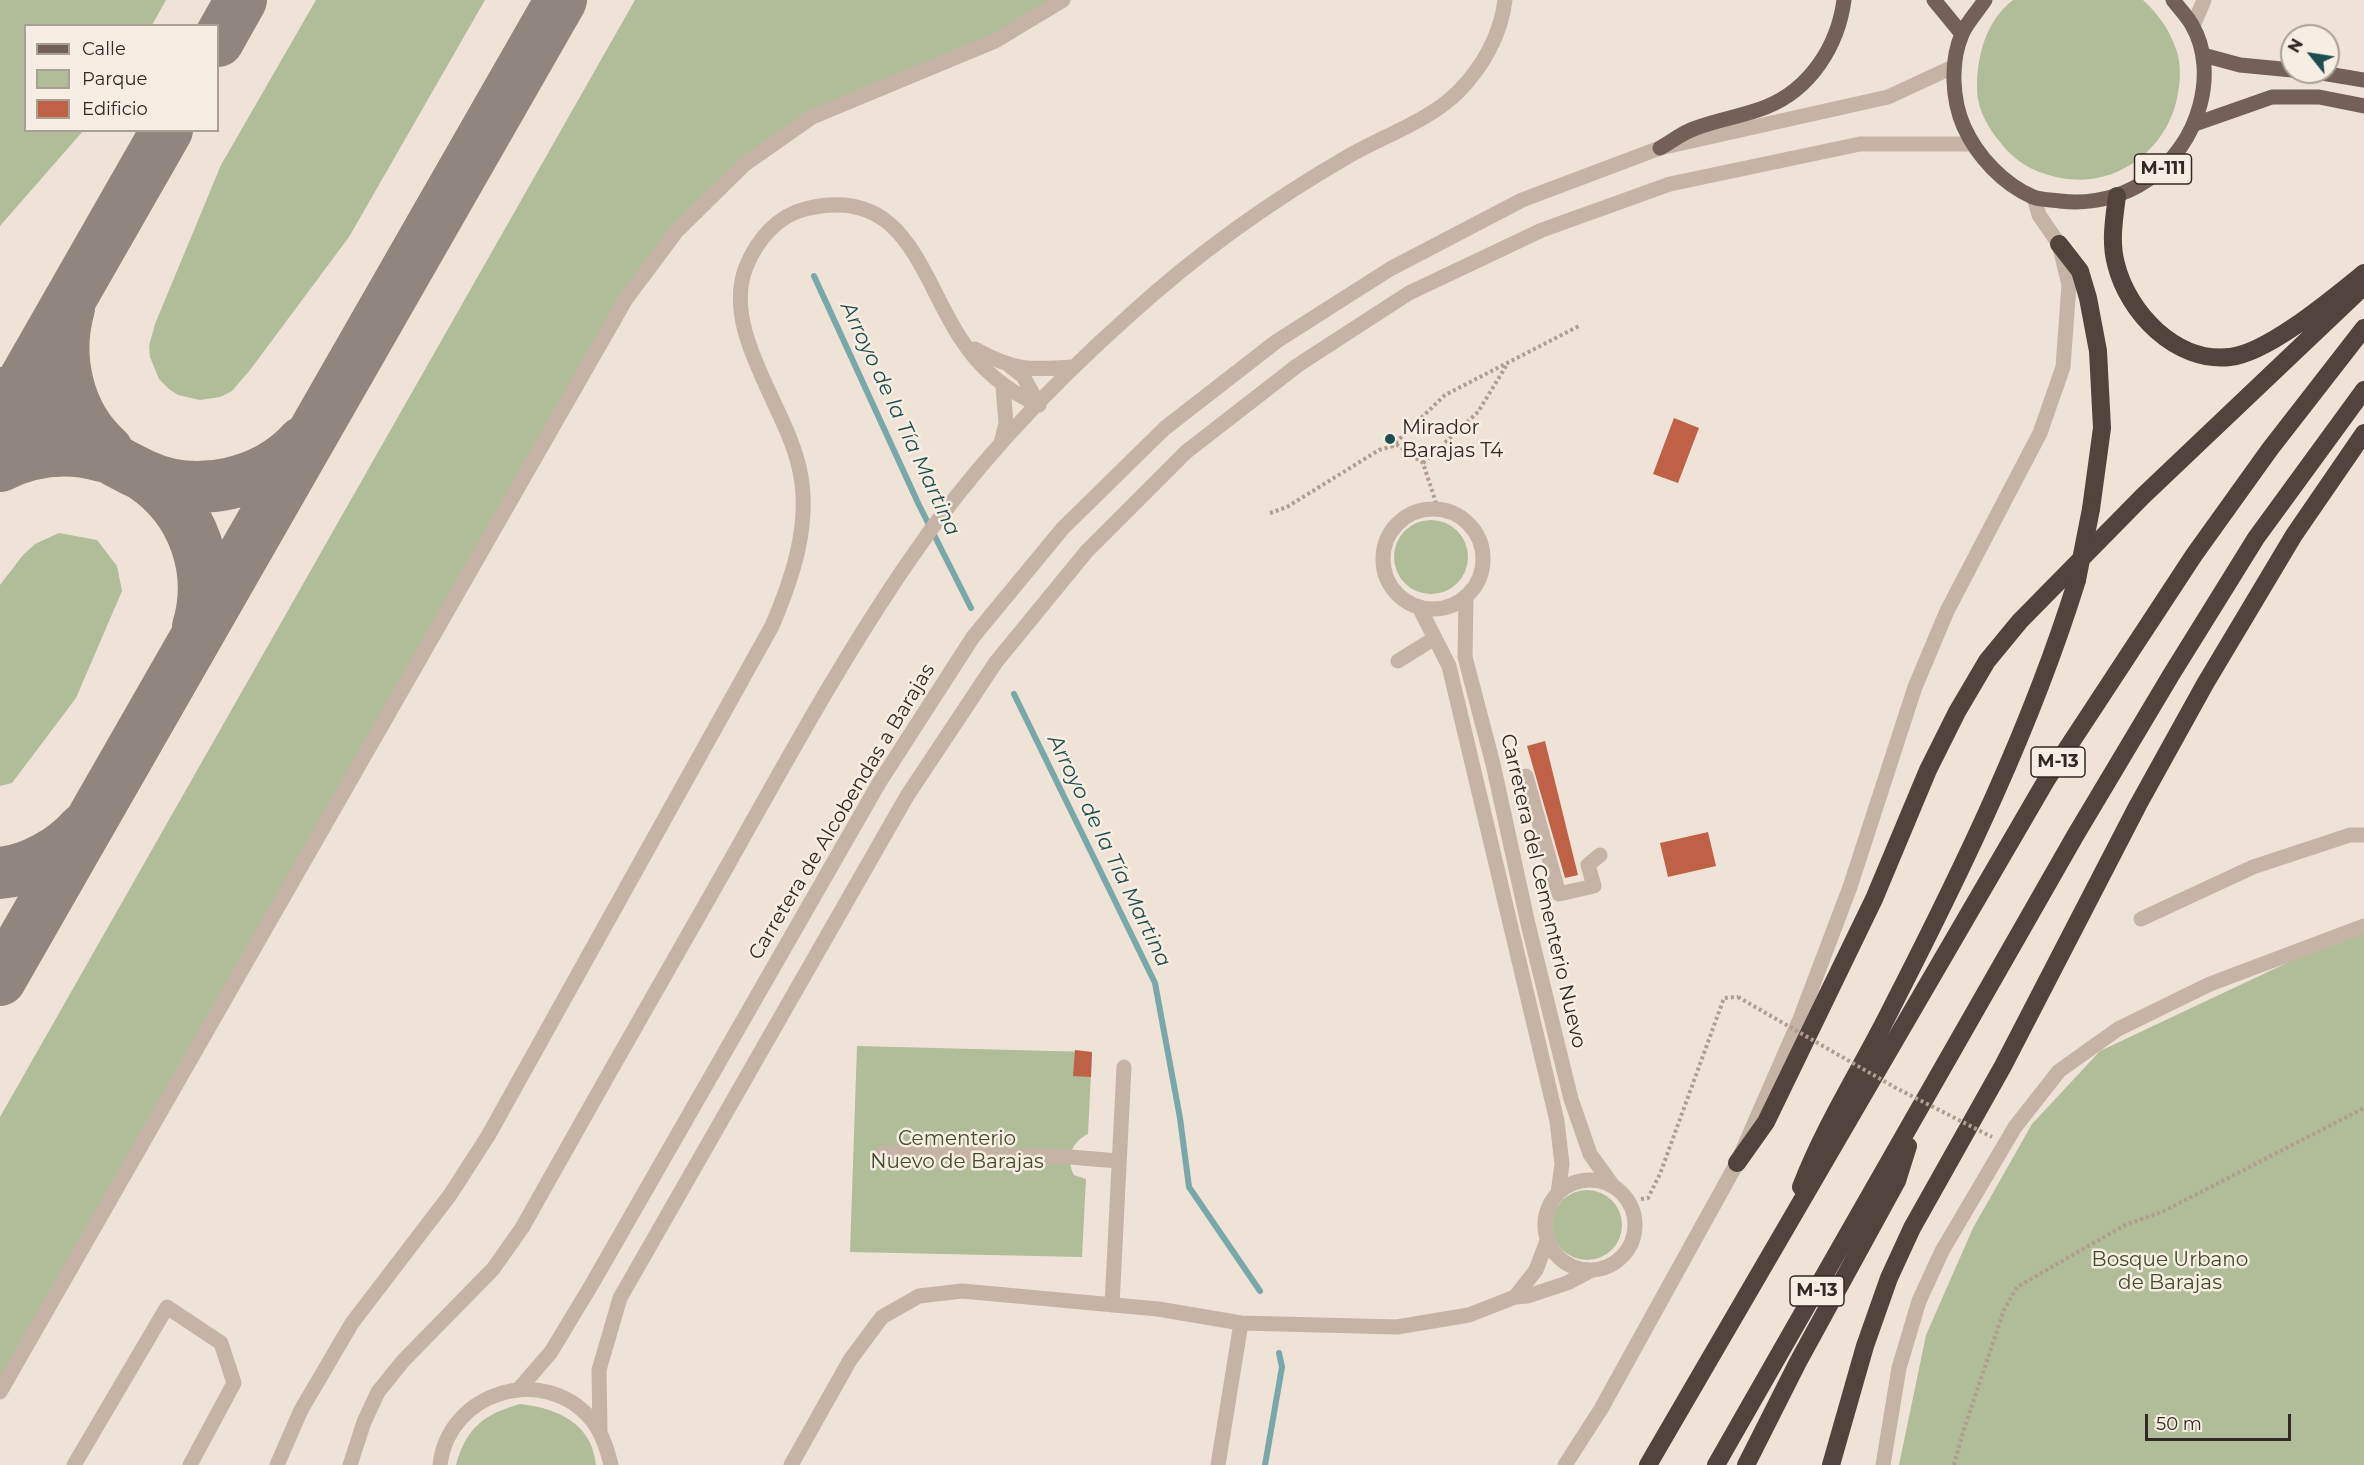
<!DOCTYPE html>
<meta charset="utf-8">
<style>
body{margin:0}
#map{position:relative;width:2364px;height:1465px;overflow:hidden;background:#efe3d7;font-family:Montserrat,sans-serif}
canvas{display:block}
.legend{position:absolute;left:24px;top:24px;width:195px;height:108px;box-sizing:border-box;background:#f7eee3;border:2px solid #a89f97;margin:0;padding:8px 10px;list-style:none;font-size:18px;color:#322925}
.legend li{display:flex;align-items:center;gap:12px;height:30px}
.legend b{width:30px;border:2px solid #a89f97}
.north{position:absolute;left:2280px;top:24px;width:60px;height:60px;box-sizing:border-box;background:#f7eee3;border:2px solid #a89f97;border-radius:50%;rotate:300deg;font-size:16px;font-weight:700;line-height:24px;text-align:center;color:#322925}
.north::after{content:'';display:block;margin:auto;width:21px;height:27px;background:#1e4d50;clip-path:polygon(50% 0,100% 100%,50% 72%,0 100%)}
.scale{position:absolute;left:2145px;top:1414px;width:146px;height:27px;box-sizing:border-box;border:3px solid #322925;border-top:0;padding-left:8px;font-size:18px;line-height:21px;white-space:nowrap;color:#322925;-webkit-text-stroke:4px #f7eee3;paint-order:stroke}
</style>
<div id="map">
<canvas width="2364" height="1465"></canvas>
<ul class="legend">
<li><b style="height:8px;background:#736057"></b>Calle</li>
<li><b style="height:16px;background:#b1bc99"></b>Parque</li>
<li><b style="height:16px;background:#be6147"></b>Edificio</li>
</ul>
<div class="north">N</div>
<div class="scale">50 m</div>
</div>
<script>
const c = document.querySelector('canvas').getContext('2d');
c.lineJoin = 'round';
function fillPath(path, color) { c.fillStyle = color; c.fill(path, 'evenodd'); }
function trace(path, color, width, dash) { c.strokeStyle = color; c.lineWidth = width; c.lineCap = dash ? 'butt' : 'round'; c.setLineDash(dash || []); c.stroke(path); }
function label(font, color, halo, rows, align = 'center') {
  c.font = font + ' Montserrat,sans-serif'; c.lineWidth = 5; c.setLineDash([]); c.textBaseline = 'middle'; c.strokeStyle = halo; c.fillStyle = color; for (const [text, x, y, turn = 0] of rows) {
    c.save(); c.translate(x, y); c.rotate((+turn || 0) * Math.PI / 180); c.textAlign = isNaN(turn) ? turn : align; if (halo) c.strokeText(text, 0, 0); c.fillText(text, 0, 0); c.restore();
  }
}
const green = new Path2D(`
 M0 0H166L152 25 26 26V130L83 131 0 226Z
 M316 0H485L349 237 250 370 232 391 220 397 200 400 178 395 169 389 159 379 150 357 149 346 155 324 221 165Z
 M635 0H1063L995 41 812 117 745 164 626 299 0 1392V1117Z
 M2013 0H2143C2157 13 2167 26 2174 44 2181 58 2181 78 2178 93 2169 150 2114 191 2056 177 2033 172 2014 161 2000 142 1988 128 1977 108 1977 89 1977 56 1985 22 2013 0Z
 M1394 557a37 37 0 1 1 74 0a37 37 0 1 1-74 0Z
 M59 533 97 540 117 566 122 591 76 698 12 783 0 786V585L23 555 35 544Z
 M2364 930V1465H1899L1926 1335 1973 1228 2032 1124 2100 1051 2308 953Z
 M857 1046 1092 1052 1088 1134C1072 1142 1065 1157 1074 1175L1086 1179 1082 1257 850 1252Z
 M1552 1225a35 35 0 1 1 70 0a35 35 0 1 1-70 0Z
 M520 1404C557 1408 592 1423 596 1465H456C466 1428 484 1414 520 1404Z`);
const stream = new Path2D(`
 M814 276 919 505 971 608
 M1014 694 1155 983 1180 1118 1189 1187 1260 1291
 M1265 1465 1282 1367 1279 1353`);
const taxiway = new Path2D(`
 M218 41 241 0
 M69 308C55 358 68 415 107 450
 M0 393C47 420 94 452 143 475 196 500 265 484 303 442
 M0 422 167 130
 M0 466C33 450 67 446 102 456
 M144 476C193 509 215 570 198 627
 M0 873C30 870 63 852 83 829
 M0 980 561 0`);
const building = new Path2D(`
 M1674 418 1699 428 1678 483 1653 474Z
 M1545 741 1578 875 1565 878 1527 746Z
 M1708 832 1716 866 1668 877 1660 843Z
 M1075 1050 1092 1052 1091 1077 1073 1076Z`);
const path = new Path2D(`
 M1391 447 1445 395 1579 326
 M1423 463 1478 412 1506 366
 M1270 513 1287 507 1379 450 1397 445 1423 463 1438 509
 M1641 1199 1648 1198 1660 1174 1724 998 1738 997
 M1954 1465 1963 1432 2004 1310 2017 1287 2125 1225 2162 1212 2364 1108`);
const minor = new Path2D(`
 M2193 26 2204 0
 M975 349C1014 371 1030 370 1074 367
 M1011 367 1023 376 1039 405
 M1001 443 1006 423 1003 387
 M1383 559a50 50 0 1 1 100 0a50 50 0 1 1-100 0Z
 M1466 596 1465 657 1493 764 1528 924 1571 1099 1590 1154 1613 1186
 M1419 607 1449 666 1557 1121 1562 1164 1558 1193
 M1398 661 1435 638
 M1526 776 1559 894 1594 886 1588 865 1600 855
 M2141 919 2253 867 2350 835H2364
 M883 1153 1070 1157 1118 1161
 M1545 1225a45 45 0 1 1 90 0a45 45 0 1 1-90 0Z
 M1515 1297 1536 1270 1547 1241
 M1112 1305 1124 1067
 M519 1389 551 1352 592 1284 879 783 973 637 1063 528 1165 428 1277 341 1390 269 1522 200 1660 148 1888 97 1955 66
 M0 1392 626 299 676 232 745 164 812 117 995 41 1063 0
 M600 1431 599 1370 620 1298 907 796 996 662 1087 551 1186 452 1298 365 1409 293 1542 230 1670 184 1860 144H1972
 M74 1465 167 1307 221 1343 234 1383 190 1465
 M277 1465 301 1410 352 1323 450 1195 488 1136 772 626C793 577 812 521 799 467 785 405 721 330 746 267 757 240 777 216 805 209 906 184 919 275 961 339 980 369 1007 391 1039 405
 M350 1465 364 1422 378 1392 403 1361 493 1269 522 1228C590 1106 660 984 729 863 787 760 844 655 911 558 972 468 1051 385 1132 313 1197 254 1271 201 1347 157 1383 136 1429 121 1458 92 1483 67 1501 34 1505 0
 M440 1465C448 1392 543 1363 591 1419 602 1432 607 1448 611 1465
 M791 1465 850 1360 882 1317 919 1296 962 1291 1158 1309 1241 1323 1397 1327 1469 1315 1515 1297 1528 1296 1567 1283 1590 1271
 M1218 1465 1241 1323
 M1565 1465 1601 1409 1737 1163 1800 1019 1850 887 1915 687 1947 611 2040 433 2063 367 2069 285 2059 244 2039 215 2034 197
 M1883 1465 1899 1368 1919 1301 1942 1251 2015 1127 2059 1071 2118 1029 2210 984 2364 926`);
const major = new Path2D(`
 M1934 0 1962 34
 M1985 0C1978 11 1967 22 1962 34 1950 62 1952 100 1964 127 1977 156 2003 184 2033 197 2041 200 2052 200 2060 201 2125 209 2184 167 2200 105 2207 79 2206 49 2192 25 2187 16 2179 8 2173 0
 M2203 55 2240 65 2292 70
 M2316 72 2364 80
 M2195 124 2272 97H2319L2364 106
 M1660 148C1671 142 1683 132 1696 128 1719 119 1744 116 1766 107 1811 89 1838 45 1844 0`);
const highway = new Path2D(`
 M2117 196C2114 219 2110 242 2116 264 2128 313 2176 363 2230 357 2268 353 2333 298 2364 273
 M2059 244 2080 271 2088 298 2098 351 2102 428 2091 509
 M1737 1163 1766 1122 1874 899 1928 770 1957 712 1987 661 2020 621 2143 496 2364 286
 M1801 1187C1825 1124 1863 1066 1893 1005 1963 868 2031 728 2077 580
 M1648 1465 2047 779 2194 555 2270 449 2364 328
 M1716 1465 2075 836 2171 675 2256 538 2364 390
 M1746 1465 1798 1362 1897 1181 1908 1146
 M1831 1465 1865 1346 1889 1278 1912 1228 2003 1066 2138 805 2205 684 2294 535 2364 433`);
const pathBridge = new Path2D(`
 M1738 997 1896 1088 1992 1137`);
const highwayBridge = new Path2D(`
 M2077 580 2091 509`);
const markers = [
 [1390,439,6,"#1e4d50"]
];
const shields = [
 [2163,169,57],
 [2058,762,54],
 [1817,1291,54]
];
const shieldNames = [
 ["M-111",2163,169],
 ["M-13",2058,762],
 ["M-13",1817,1291]
];
const poiNames = [
 ["Mirador",1402,428],
 ["Barajas T4",1402,451]
];
const streetNames = [
 ["Carretera de Alcobendas a Barajas",842,812,-59],
 ["Carretera del Cementerio Nuevo",1543,891,77]
];
const parkNames = [
 ["Cementerio",957,1139],
 ["Nuevo de Barajas",957,1162],
 ["Bosque Urbano",2170,1260],
 ["de Barajas",2170,1283]
];
const waterNames = [
 ["Arroyo de la Tía Martina",900,419,65],
 ["Arroyo de la Tía Martina",1109,851,64]
];
fillPath(green, '#b1bc99');
trace(stream, '#79a8aa', 6);
trace(taxiway, '#90867e', 52);
fillPath(building, '#be6147');
trace(path, '#b19d8f', 4, [3, 3]);
trace(minor, '#c5b3a5', 15);
trace(major, '#736057', 15);
trace(highway, '#52433d', 18);
trace(pathBridge, '#b19d8f', 4, [3, 3]);
trace(highwayBridge, '#52433d', 18);
for (const [x, y, r, color] of markers) { const dot = new Path2D(); dot.arc(x, y, r, 0, 2 * Math.PI); c.fillStyle = color; c.fill(dot); trace(dot, '#f7eee3', 2); }
for (const [x, y, w] of shields) { const box = new Path2D(); box.roundRect(x - w / 2, y - 15, w, 30, 4.5); c.fillStyle = '#f7eee3'; c.fill(box); trace(box, '#322925', 1.5); }
label('bold 18px', '#322925', null, shieldNames);
label('20px', '#322925', '#f7eee3', poiNames, 'left');
label('20px', '#322925', '#f7eee3', streetNames);
label('20px', '#424e2b', '#f7eee3', parkNames);
label('italic 21px', '#1e4d50', '#f7eee3', waterNames);
</script>
